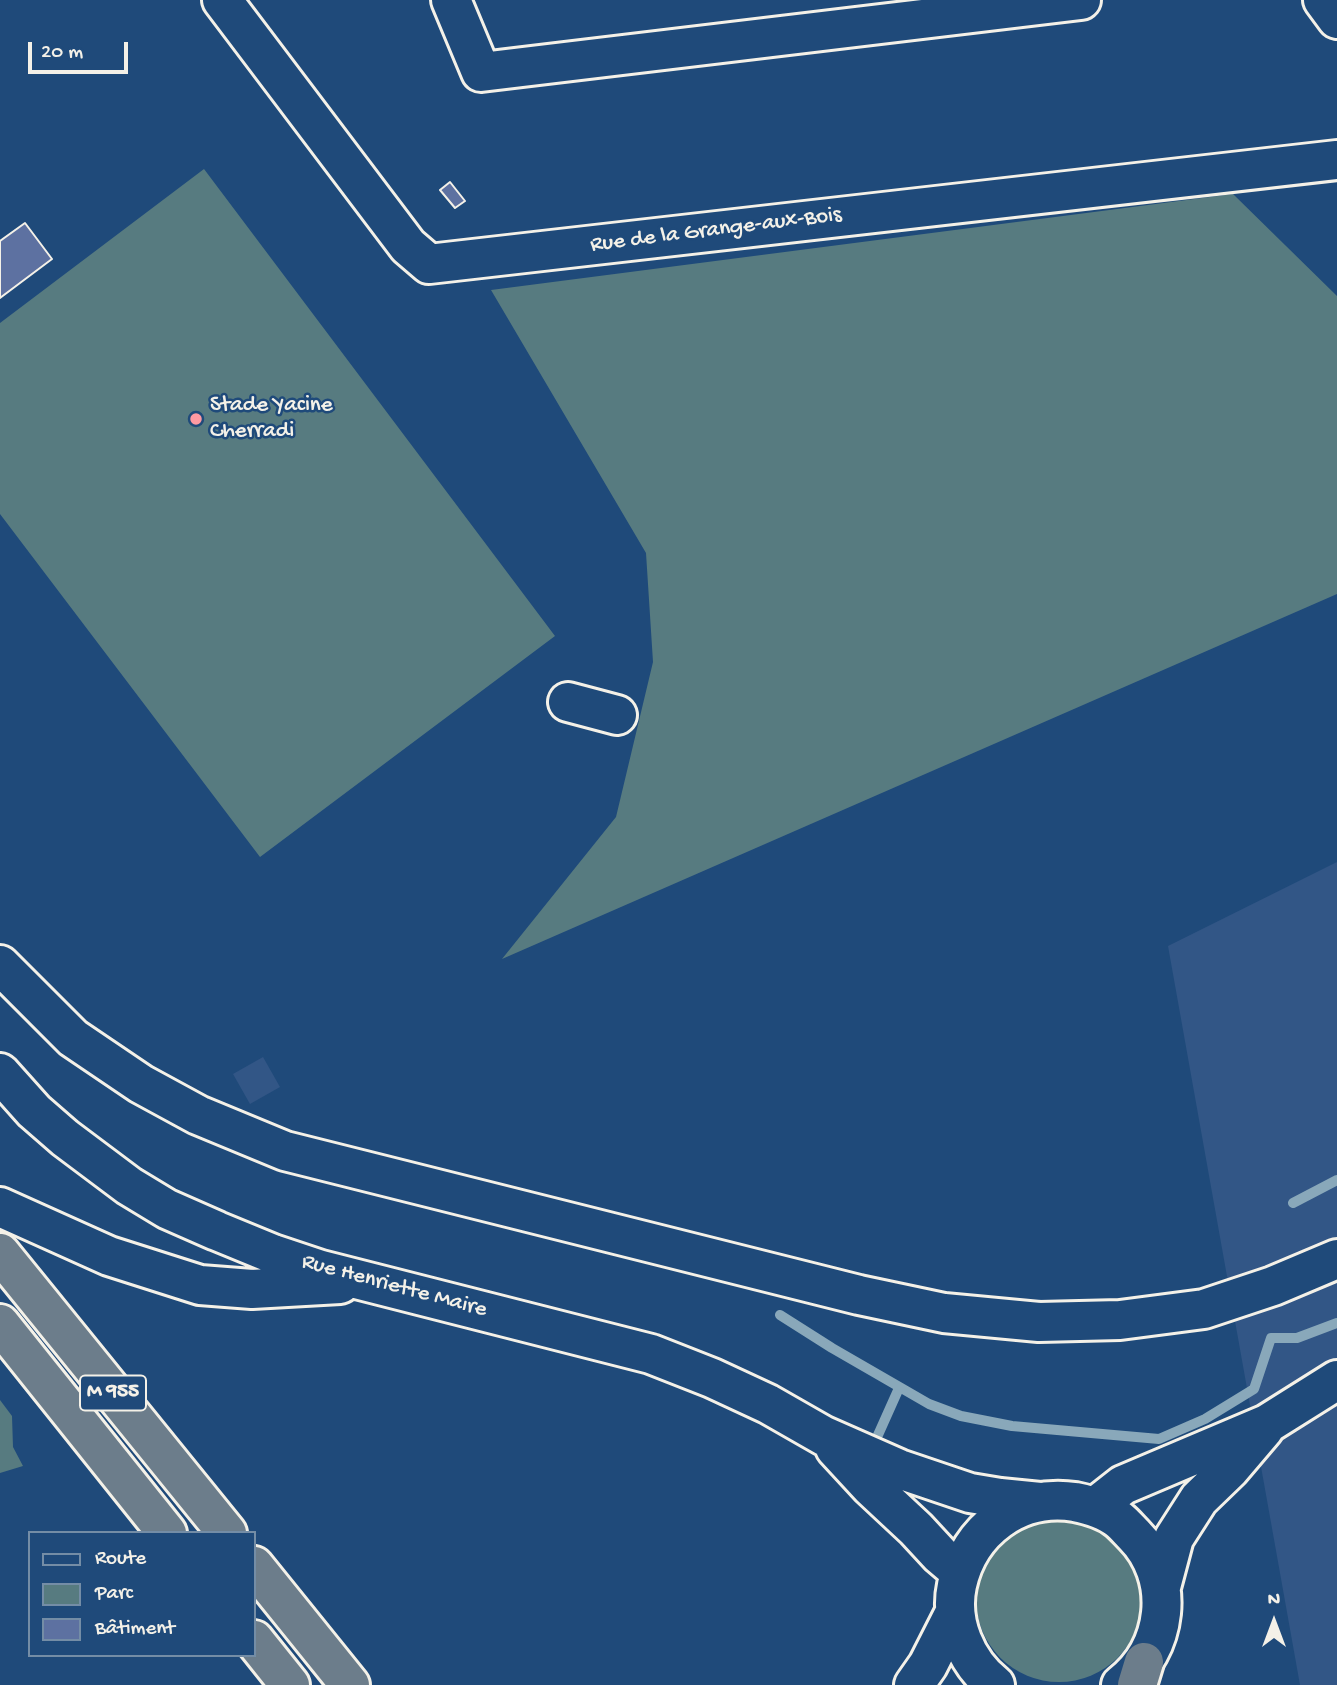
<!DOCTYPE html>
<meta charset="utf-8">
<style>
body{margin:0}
#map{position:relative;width:1337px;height:1685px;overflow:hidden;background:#1f4a7a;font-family:"Gochi Hand",sans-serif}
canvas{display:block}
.legend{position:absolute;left:28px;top:1531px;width:228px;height:126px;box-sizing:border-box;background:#1f4a7a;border:2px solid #748da6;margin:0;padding:9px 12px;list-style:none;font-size:21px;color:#f4f1e8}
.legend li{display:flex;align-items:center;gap:14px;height:35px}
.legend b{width:35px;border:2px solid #748da6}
.north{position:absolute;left:1239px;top:1587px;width:70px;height:70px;-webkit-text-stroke:5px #1f4a7a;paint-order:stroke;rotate:0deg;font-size:19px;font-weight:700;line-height:28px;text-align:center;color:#f4f1e8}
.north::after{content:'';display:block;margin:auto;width:24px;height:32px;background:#f4f1e8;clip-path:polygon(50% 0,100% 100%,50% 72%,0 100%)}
.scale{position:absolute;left:28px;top:42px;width:100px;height:32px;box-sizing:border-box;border:4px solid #f4f1e8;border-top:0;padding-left:9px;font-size:21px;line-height:24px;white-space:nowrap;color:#f4f1e8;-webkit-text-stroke:5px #1f4a7a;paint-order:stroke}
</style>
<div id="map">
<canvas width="1337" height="1685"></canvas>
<ul class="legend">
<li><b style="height:9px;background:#1f4a7a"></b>Route</li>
<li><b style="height:19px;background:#577b80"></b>Parc</li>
<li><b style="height:19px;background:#5d71a1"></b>Bâtiment</li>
</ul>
<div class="north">N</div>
<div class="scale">20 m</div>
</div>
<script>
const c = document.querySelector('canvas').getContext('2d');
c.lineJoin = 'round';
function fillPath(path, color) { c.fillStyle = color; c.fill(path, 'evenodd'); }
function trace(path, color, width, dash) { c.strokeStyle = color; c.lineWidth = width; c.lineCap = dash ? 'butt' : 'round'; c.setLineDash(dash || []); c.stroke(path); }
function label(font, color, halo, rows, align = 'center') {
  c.font = font + ' "Gochi Hand",sans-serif'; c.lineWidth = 5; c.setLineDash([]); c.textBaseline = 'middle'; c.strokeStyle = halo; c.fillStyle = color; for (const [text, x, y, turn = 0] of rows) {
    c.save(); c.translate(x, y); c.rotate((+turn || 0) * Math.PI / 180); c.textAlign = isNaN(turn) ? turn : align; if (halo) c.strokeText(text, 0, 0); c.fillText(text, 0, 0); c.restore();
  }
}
const built = new Path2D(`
 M1337 862V1685H1300L1168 946Z
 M263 1057 280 1087 250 1104 233 1074Z`);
const green = new Path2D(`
 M204 169 555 636 260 857 0 514V323Z
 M1233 194 1337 296V594L502 959 616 817 653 662 646 553 491 290Z
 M0 1400 12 1416 13 1447 23 1466 0 1473Z
 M976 1599a83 83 0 1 1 166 0a83 83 0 1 1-166 0Z`);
const stream = new Path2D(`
 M1293 1203 1337 1180
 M780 1315 832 1348 929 1404 961 1416 1012 1426 1159 1439 1205 1419 1254 1389 1271 1338H1297L1337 1323
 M878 1435 899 1388`);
const building = new Path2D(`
 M450 182 465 201 455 208 440 190Z
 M25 223 52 259 0 298V241Z`);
const minor = new Path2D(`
 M222 0 408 246 429 264 1337 160
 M451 0 481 72 1081 0
 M1323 0 1337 19
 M568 702 617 715
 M0 965 73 1038 141 1084 198 1115 285 1151 859 1295 944 1313 1039 1322 1120 1320 1204 1309 1273 1286 1337 1259
 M0 1073 34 1111 65 1138 129 1186 167 1209 217 1231 273 1254 321 1270 651 1354 712 1378 768 1404 824 1436 899 1469 970 1493 1000 1498 1040 1502
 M0 1207 109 1256 200 1285 252 1289 340 1284
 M835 1448 871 1487 916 1529 940 1555 960 1572
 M1095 1507 1123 1485 1267 1424 1337 1380
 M1161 1587 1174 1538 1199 1499 1230 1469 1264 1429
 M914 1685 928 1665 955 1612
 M995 1685C966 1662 949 1622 957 1585 969 1530 1018 1493 1075 1502 1090 1505 1107 1510 1119 1520 1124 1524 1129 1530 1134 1535 1154 1555 1164 1584 1161 1613 1158 1642 1144 1667 1121 1685`);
const highway = new Path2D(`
 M0 1253 227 1533
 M0 1324 167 1533
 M254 1566 350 1685
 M254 1640 290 1685
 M1137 1685 1144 1662`);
const markers = [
 [196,419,7,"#ff9aa2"]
];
const shields = [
 [113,1393,66]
];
const shieldNames = [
 ["M 955",113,1393]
];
const streetNames = [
 ["Rue de la Grange-aux-Bois",716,231,-7],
 ["Rue Henriette Maire",394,1287,15]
];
const poiNames = [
 ["Stade Yacine",210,406],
 ["Cherradi",210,432]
];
fillPath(built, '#325686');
fillPath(green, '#577b80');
trace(stream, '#89a8ba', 10);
fillPath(building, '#5d71a1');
trace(building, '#f4f1e8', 2);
trace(minor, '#f4f1e8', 44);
trace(highway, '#f4f1e8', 44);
trace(minor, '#1f4a7a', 38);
trace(highway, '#6c7d8b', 38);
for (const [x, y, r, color] of markers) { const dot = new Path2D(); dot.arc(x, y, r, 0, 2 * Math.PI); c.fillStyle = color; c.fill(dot); trace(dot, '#1f4a7a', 2.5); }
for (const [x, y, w] of shields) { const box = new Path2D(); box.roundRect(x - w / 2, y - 17.5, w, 35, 5); c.fillStyle = '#1f4a7a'; c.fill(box); trace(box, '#f4f1e8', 2); }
label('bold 21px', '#f4f1e8', null, shieldNames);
label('23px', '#f4f1e8', '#1f4a7a', streetNames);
label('23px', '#f4f1e8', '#1f4a7a', poiNames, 'left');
</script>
